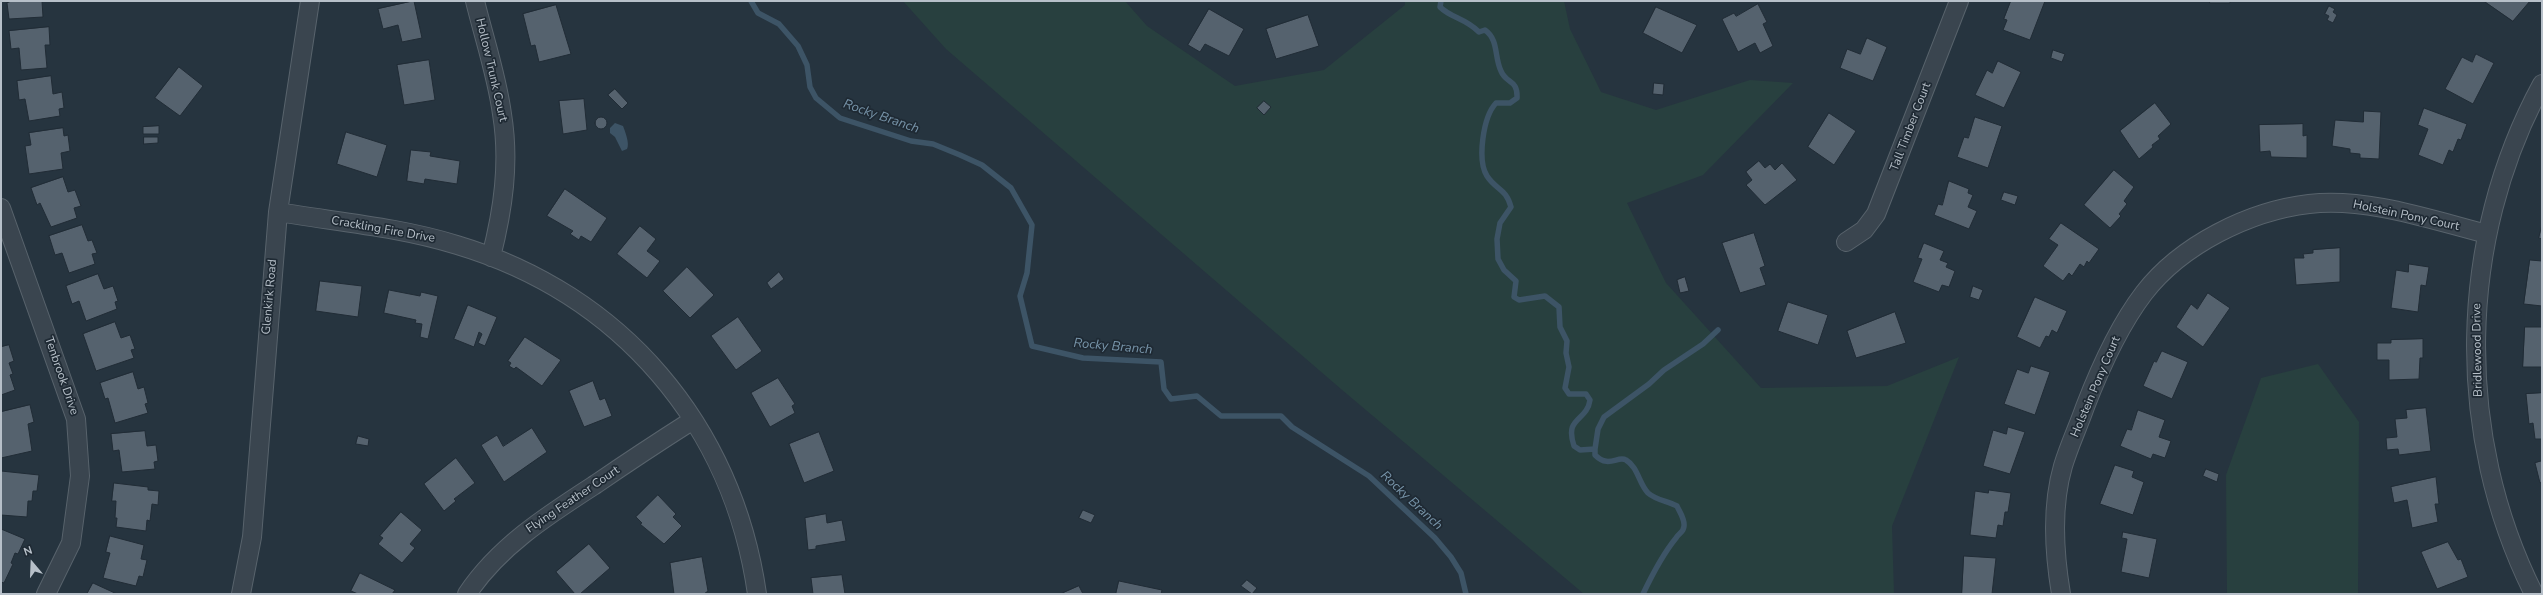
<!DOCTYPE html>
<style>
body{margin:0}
#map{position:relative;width:2543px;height:595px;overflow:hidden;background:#26343f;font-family:"Nunito Sans",sans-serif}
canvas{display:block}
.frame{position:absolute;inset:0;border:2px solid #b7c0c9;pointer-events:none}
.north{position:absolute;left:12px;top:543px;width:40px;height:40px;-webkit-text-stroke:3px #1f2a34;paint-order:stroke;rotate:341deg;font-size:11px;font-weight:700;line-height:16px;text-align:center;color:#b7c0c9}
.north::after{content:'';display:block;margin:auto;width:14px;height:18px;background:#b7c0c9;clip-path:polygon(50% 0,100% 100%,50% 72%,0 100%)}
</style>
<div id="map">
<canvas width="2543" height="595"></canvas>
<div class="frame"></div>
<div class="north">N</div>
</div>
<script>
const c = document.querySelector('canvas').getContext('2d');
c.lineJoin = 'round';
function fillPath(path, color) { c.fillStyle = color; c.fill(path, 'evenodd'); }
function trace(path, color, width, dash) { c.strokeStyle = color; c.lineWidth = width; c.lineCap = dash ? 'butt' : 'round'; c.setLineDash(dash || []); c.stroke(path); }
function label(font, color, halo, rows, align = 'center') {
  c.font = font + ' "Nunito Sans",sans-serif'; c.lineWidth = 3.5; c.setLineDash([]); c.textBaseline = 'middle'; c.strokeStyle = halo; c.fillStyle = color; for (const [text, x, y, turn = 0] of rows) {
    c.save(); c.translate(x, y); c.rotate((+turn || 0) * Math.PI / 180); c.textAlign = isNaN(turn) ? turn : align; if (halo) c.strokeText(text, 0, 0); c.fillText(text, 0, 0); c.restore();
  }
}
const green = new Path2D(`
 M903 1H1125L1147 26 1235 86 1324 70 1405 5V1H1564L1570 29 1601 92 1656 110 1750 80 1793 83 1703 175 1627 203 1666 283 1761 388 1887 386 1959 357 1892 526 1894 594H1584L1341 389 946 49Z
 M2318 364 2359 422 2358 594H2227L2226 475 2261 378Z`);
const water = new Path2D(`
 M615 123 623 126C625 131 630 144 627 149L622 151 615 137 610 133V128Z`);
const stream = new Path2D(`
 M751 1 758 13 779 24 798 46 807 65 810 87 816 98 840 118 911 141 933 144 960 155 982 165 1011 188 1032 225 1027 273 1020 296 1032 346 1083 358 1161 362 1164 389 1171 399 1197 396 1221 416H1281L1292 427 1369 476 1435 538 1451 557 1461 573 1466 594
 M1441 1 1440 7C1451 18 1465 18 1479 32L1485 30C1499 40 1494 57 1501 71 1506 84 1518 79 1517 98L1510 103H1496C1483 117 1477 160 1487 176 1496 190 1506 188 1511 207L1500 223 1497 239 1498 259 1504 270 1516 281 1514 297 1519 300 1545 296 1559 307 1560 327 1567 341 1566 353 1569 367 1565 388 1569 394H1586L1590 400C1587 422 1564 416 1574 446L1580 450 1595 449V455C1609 469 1618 455 1626 460 1638 467 1639 484 1648 493 1656 500 1667 501 1677 506 1679 511 1685 519 1684 526 1684 532 1679 533 1676 538 1663 554 1652 575 1643 594
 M1595 449 1598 429 1604 417 1649 384 1664 370 1703 344 1718 330`);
const building = new Path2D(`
 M12 1H42L43 17 9 19 7 3Z
 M414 1 422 38 402 42 398 25 383 29 378 9Z
 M2011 1H2045L2030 40 2003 30 2007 20 2004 19Z
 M2210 1H2230V3H2210Z
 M2484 1H2530L2513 21Z
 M1758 4 1767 22 1763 24 1773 46 1760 53 1755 43 1738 52 1722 19 1734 13 1736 16Z
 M556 5 571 54 539 62 535 45 531 46 523 14Z
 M2329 6 2335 9 2333 12 2337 15 2333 23 2327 20 2329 16 2325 14Z
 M1656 7 1697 25 1682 53 1643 33Z
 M1209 9 1244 29 1229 56 1205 44 1200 52 1188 45Z
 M1308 15 1319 46 1276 59 1266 29Z
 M49 27 50 45H45L47 68 21 70 19 48 11 49 9 31Z
 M1867 38 1887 47 1873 81 1840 68 1847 49 1860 54Z
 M2053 50 2065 54 2062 62 2051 58Z
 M2476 54 2494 63 2473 104 2445 89 2462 57 2472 62Z
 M429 60 435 100 404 105 397 65Z
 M1998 61 2021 72 2004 108 1975 95 1987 70 1992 73Z
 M179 67 203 86 180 116 155 98Z
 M51 76 53 94 62 92 64 108 59 109 60 116 29 121 25 99 19 100 17 81Z
 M1654 83 1664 84 1663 95 1653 94Z
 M615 89 628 103 622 109 608 95Z
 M584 99 587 130 563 134 559 101Z
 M1264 101 1271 107 1264 115 1257 108Z
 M2155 103 2171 124 2158 136 2160 139 2152 145 2153 147 2139 159 2120 131Z
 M2424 108 2467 124 2461 140 2458 139 2453 152 2449 150 2443 165 2418 155 2428 129 2418 125Z
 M2364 111 2381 112 2379 159 2360 158V154L2350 153V149L2332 146 2335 120 2363 122Z
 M1829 113 1856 131 1834 165 1808 147Z
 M1975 117 2002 126 1988 168 1957 157 1964 137 1968 138Z
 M595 123a6 6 0 1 1 12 0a6 6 0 1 1-12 0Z
 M2303 124V136L2307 135V158L2271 157 2270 151 2260 152 2259 125Z
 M159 126V134H143V127Z
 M63 128 64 136 68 135 70 151 61 153 63 169 29 174 25 146 31 145 29 133Z
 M346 132 387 145 377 177 337 164Z
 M144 137H158V143L144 144Z
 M411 150 431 152 430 156 460 161 457 184 425 179 424 184 407 181Z
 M1759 161 1765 168 1770 164 1775 170 1782 163 1797 180 1765 205 1746 185 1752 180 1746 172Z
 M2114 170 2134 187 2124 201 2127 204 2119 214 2121 216 2110 228 2084 205Z
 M63 177 68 192 75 190 81 206 74 208 77 218 51 227 40 203 37 205 31 188Z
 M1949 181 1969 189 1968 193 1973 195 1968 207 1977 211 1969 229 1934 215 1938 204 1942 205Z
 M565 189 607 218 591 242 581 236 579 240 570 234 573 231 547 216Z
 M2004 192 2018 196 2015 205 2001 200Z
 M2061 223 2099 249 2089 263 2087 261 2084 267 2080 264 2072 276 2069 273 2063 281 2043 266 2058 245 2049 239Z
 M82 225 88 241 92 240 97 253 92 254 95 264 69 273 62 253 55 255 49 236Z
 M2542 225V239L2539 238Z
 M640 226 656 239 647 251 660 261 647 278 617 254Z
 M1754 233 1765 266 1760 268 1766 285 1740 293 1722 243Z
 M1924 243 1944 251 1940 260 1948 263 1946 267 1955 271 1949 287 1942 285 1939 292 1913 282 1922 259 1918 258Z
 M2340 248V282L2296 285 2294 258H2304L2303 254 2313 253V250Z
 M2530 260 2542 261V306L2524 304Z
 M2409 264 2429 267 2426 286 2421 285 2418 312 2391 308 2396 270 2408 272Z
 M687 267 714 295 690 318 663 291Z
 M779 272 784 279 771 289 767 283Z
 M98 274 104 289 113 286 118 301 115 302 117 309 86 321 79 301 72 304 66 286Z
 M1685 277 1689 291 1680 293 1677 280Z
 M320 281 362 286 358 317 316 311Z
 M1973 286 1983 290 1979 300 1970 297Z
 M389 290 420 296 421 292 438 296 428 339 420 337 422 324 415 323 416 320 384 313Z
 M2208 293 2230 308 2203 347 2176 327 2191 304 2197 309Z
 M2035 297 2067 311 2057 333 2052 330 2049 337 2046 336 2040 348 2017 337Z
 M1788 302 1828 315 1818 345 1778 331Z
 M468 305 497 317 485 346 478 343 482 334 479 332 474 347 454 339Z
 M1895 312 1906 343 1856 358 1847 331Z
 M738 317 762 351 736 370 711 336Z
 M115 322 121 338 130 335 135 349 131 350 134 358 96 371 83 334Z
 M2525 327H2542V367H2523Z
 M525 337 561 360 542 386 516 367 514 369 509 366 511 363 508 361Z
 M2423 339V358H2420L2419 379 2389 380V360H2377V343H2391V340Z
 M9 345 14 361 9 363 13 374 10 375 15 390 1 395V347Z
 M2162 351 2188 362 2172 399 2143 386 2154 361 2156 362Z
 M2031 366 2050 372 2035 415 2004 404 2017 369 2028 373Z
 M133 372 138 389 144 387 148 403 145 404 148 413 115 423 108 398 105 399 100 383Z
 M778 378 795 404 792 406 795 413 770 427 751 393Z
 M593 381 600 400 605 398 612 416 584 427 569 391Z
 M2542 393V439H2535L2533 423 2529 424 2526 394Z
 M30 405 34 422 28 424 32 451 1 458V412Z
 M2426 408 2431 451 2399 455 2398 449 2387 450 2386 438 2397 437 2395 419 2407 418 2406 410Z
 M2138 410 2165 420 2159 437 2171 441 2165 458 2153 454 2151 459 2120 446 2127 429 2131 430Z
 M2008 427 2025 432 2010 474 1983 466 1993 430 2006 434Z
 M532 428 547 452 504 482 481 445 497 435 503 446Z
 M145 431 147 446 156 445 158 461 154 462 155 469 122 472 119 450 113 451 111 434Z
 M819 432 834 471 804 483 789 444Z
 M358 436 369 439 368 446 356 444Z
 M456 458 475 483 454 499 456 501 444 511 424 484Z
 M2542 461V482L2540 483 2535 463Z
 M2115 465 2134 471 2132 477 2144 482 2133 515 2100 504Z
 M2206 469 2219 474 2217 482 2203 476Z
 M1 471 39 475 37 491H33L32 501H28L27 517 1 515Z
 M2436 477 2439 504H2435L2438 522 2412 528 2407 500 2394 503 2391 487Z
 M114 483 148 487V490L159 491 158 505 152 504 150 521 147 520 146 531 116 527 117 518H115L116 501H112Z
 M1989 490 2011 493 2008 512H2005L2003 526 1998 525 1996 538 1970 535 1975 491 1988 493Z
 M658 495 676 514 673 517 682 526 664 544 640 524 642 523 636 517Z
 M1083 510 1095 515 1091 523 1079 518Z
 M401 512 422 530 410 544 415 548 402 563 378 544 383 538 380 536Z
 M826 514 827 523 842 520 846 541 816 546V549L808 550 805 518Z
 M1 529 25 539 18 554 15 553 11 563 13 564 4 583 1 582Z
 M2123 532 2157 539 2149 578 2121 572 2127 539 2122 538Z
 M110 536 144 545 141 559 147 560 143 577 139 576 136 586 103 578 110 553 106 552Z
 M2448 542 2458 560 2461 559 2468 577 2437 589 2421 552Z
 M589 544 610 568 580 594H575L556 572Z
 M1964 556 1996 558 1992 594H1962Z
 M702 557 708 591 704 594H674L670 563Z
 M360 573 395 590 392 594H358L351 591Z
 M842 575 845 594H813L811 578Z
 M1247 580 1257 588 1252 594 1241 586Z
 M1119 581 1162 590 1161 594H1116Z
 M93 583 117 594H87Z
 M1079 586 1083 594H1063V593Z`);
const minor = new Path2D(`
 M475 1C484 38 497 76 502 114 510 163 503 210 491 257
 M1 208 76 419 80 476 71 543 46 594
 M278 212C338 222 399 227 457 245 621 294 733 425 757 594
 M1846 242 1864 230 1876 214 1959 1
 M241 594 252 537 278 212 310 1
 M467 594C499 546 548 515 596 484 628 462 660 441 693 420
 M2061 594C2054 552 2051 507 2063 466 2069 446 2078 427 2085 407 2100 368 2118 327 2144 293 2181 245 2249 211 2309 204 2366 197 2432 220 2487 234
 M2534 594C2454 435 2457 240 2542 84`);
const streetNames = [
 ["Hollow Trunk Court",491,70,77],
 ["Tall Timber Court",1911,127,-69],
 ["Holstein Pony Court",2406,216,12],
 ["Crackling Fire Drive",383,230,10],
 ["Glenkirk Road",270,297,-85],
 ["Bridlewood Drive",2478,350,-91],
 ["Tenbrook Drive",61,376,71],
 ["Holstein Pony Court",2096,387,-67],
 ["Flying Feather Court",573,500,-34]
];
const waterNames = [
 ["Rocky Branch",881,117,19],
 ["Rocky Branch",1113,347,5],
 ["Rocky Branch",1411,501,43]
];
fillPath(green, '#28403f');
fillPath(water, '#3d5466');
trace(stream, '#3d5466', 5.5);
fillPath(building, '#55626e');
trace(building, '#212c36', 1);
trace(minor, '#58636c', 20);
trace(minor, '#3a454f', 18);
label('12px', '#b7c0c9', '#1f2a34', streetNames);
label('italic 13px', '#7895aa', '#1f2a34', waterNames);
</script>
